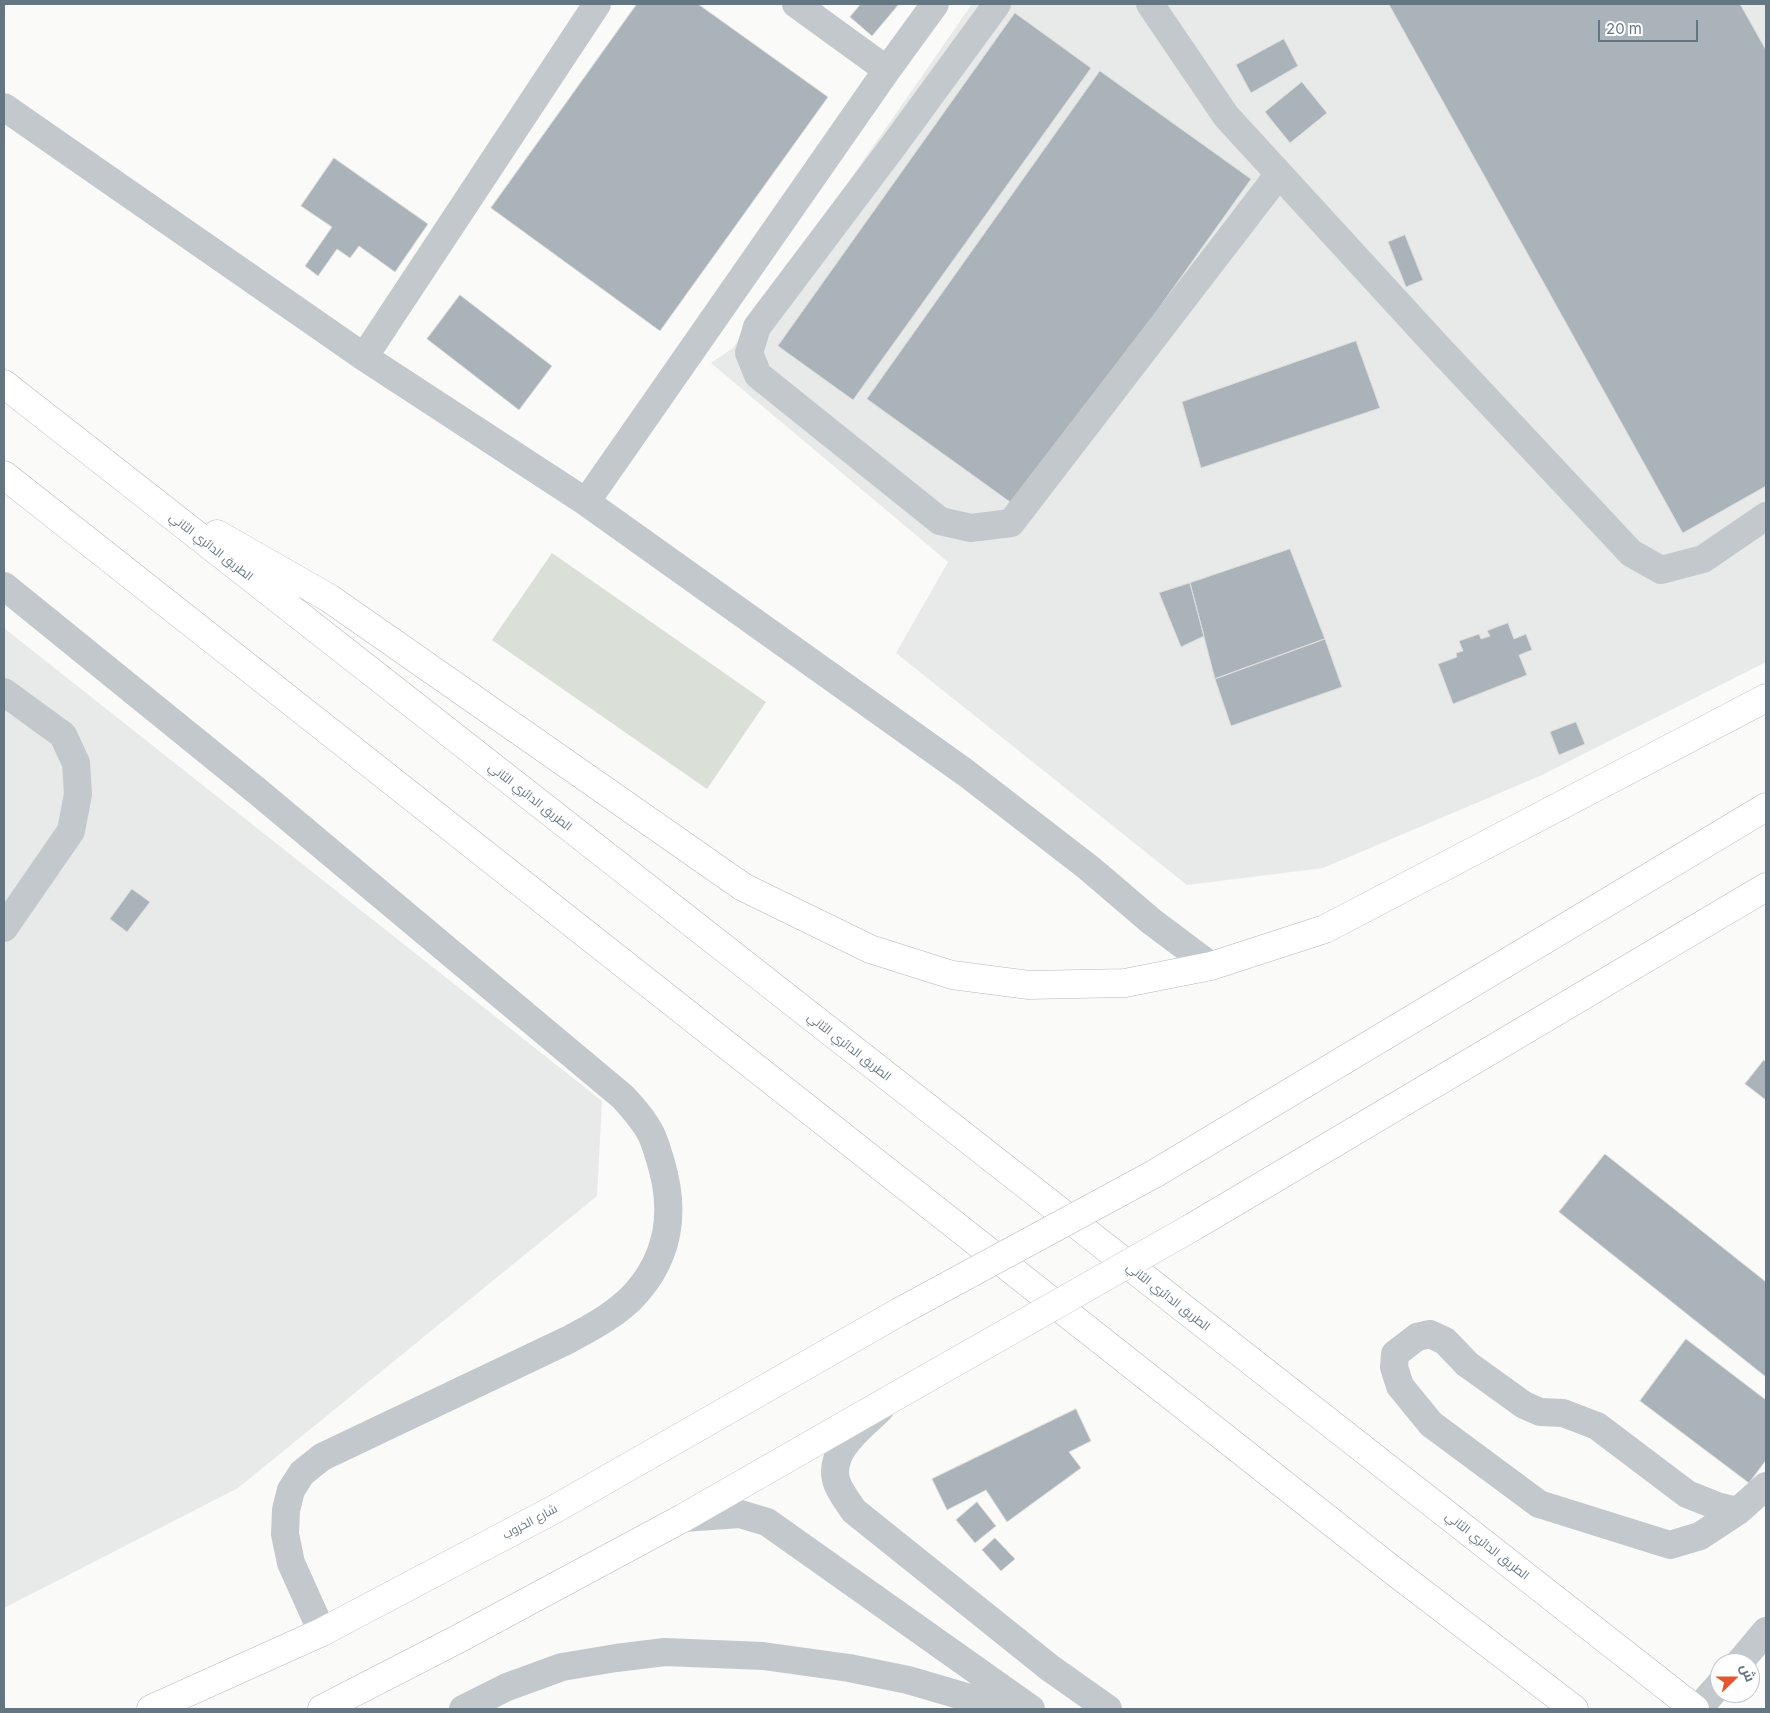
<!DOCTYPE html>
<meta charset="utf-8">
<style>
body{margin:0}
#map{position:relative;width:1770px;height:1713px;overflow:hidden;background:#fafaf8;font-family:Inter,Cairo,sans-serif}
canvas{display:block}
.frame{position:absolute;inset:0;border:5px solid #657683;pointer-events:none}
.north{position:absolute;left:1710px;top:1653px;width:50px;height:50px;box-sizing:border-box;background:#fff;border:1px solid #c1c8cd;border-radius:50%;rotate:68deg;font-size:14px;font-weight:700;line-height:20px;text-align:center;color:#657683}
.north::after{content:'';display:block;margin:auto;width:18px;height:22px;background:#e4572e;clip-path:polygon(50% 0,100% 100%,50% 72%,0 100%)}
.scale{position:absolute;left:1598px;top:20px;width:100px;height:22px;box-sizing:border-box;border:2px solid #657683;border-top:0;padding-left:6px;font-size:15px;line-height:18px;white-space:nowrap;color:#657683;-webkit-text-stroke:4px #fff;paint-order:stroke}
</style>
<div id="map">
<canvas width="1770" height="1713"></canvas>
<div class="frame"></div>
<div class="north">ش</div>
<div class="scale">20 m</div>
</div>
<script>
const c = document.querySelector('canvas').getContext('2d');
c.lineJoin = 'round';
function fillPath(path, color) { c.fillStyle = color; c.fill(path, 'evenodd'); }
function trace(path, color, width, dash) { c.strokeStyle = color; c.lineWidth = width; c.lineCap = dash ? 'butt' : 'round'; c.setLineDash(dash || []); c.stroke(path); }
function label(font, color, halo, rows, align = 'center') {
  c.font = font + ' Inter,Cairo,sans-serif'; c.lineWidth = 5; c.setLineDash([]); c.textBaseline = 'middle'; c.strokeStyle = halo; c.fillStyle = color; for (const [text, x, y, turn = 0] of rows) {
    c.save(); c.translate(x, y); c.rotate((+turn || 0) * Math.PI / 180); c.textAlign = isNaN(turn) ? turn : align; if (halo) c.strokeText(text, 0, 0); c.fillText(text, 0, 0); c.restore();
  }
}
const built = new Path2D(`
 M972 4H1766V662L1540 776 1323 868 1187 885 896 653 948 562 711 363 733 348Z
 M4 628 602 1101 597 1196 238 1488 4 1608Z`);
const green = new Path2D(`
 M552 553 766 702 707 789 492 640Z`);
const building = new Path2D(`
 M637 4H698L828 97 660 331 491 208Z
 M861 4H899L872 36 850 17Z
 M1389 4H1740L1766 50V486L1683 533Z
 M1015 13 1091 68 853 400 778 346Z
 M1284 39 1298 66 1251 93 1236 65Z
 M1100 71 1251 179 1017 507 867 399Z
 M1302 82 1327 113 1290 143 1265 112Z
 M334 158 428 224 395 272 359 246 350 258 337 249 318 276 305 266 332 227 301 206Z
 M1405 235 1423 280 1406 287 1388 242Z
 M460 295 552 366 519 410 427 339Z
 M1356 341 1380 408 1201 468 1182 402Z
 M1290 549 1325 639 1215 679 1190 583Z
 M1190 583 1204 636 1181 647 1159 593Z
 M1508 623 1514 639 1526 634 1532 650 1519 655 1527 675 1453 704 1438 664 1457 657 1456 653 1463 651 1459 641 1479 634 1481 639 1490 636 1487 631Z
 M1325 639 1342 687 1231 726 1215 679Z
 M1576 722 1585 744 1559 755 1550 732Z
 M132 889 150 902 127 932 110 919Z
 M1764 1060 1766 1062V1100L1745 1084Z
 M1605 1154 1766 1282V1377L1559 1212Z
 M1686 1339 1766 1400V1460L1749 1483 1640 1401Z
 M1076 1409 1091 1441 1069 1452 1081 1468 1007 1522 986 1490 947 1510 932 1479Z
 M977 1502 996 1526 975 1543 956 1520Z
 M995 1538 1015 1559 1001 1571 982 1550Z`);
const minor = new Path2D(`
 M796 4 887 70
 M997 4 894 145 757 327 749 353 758 375 940 521 971 528 1011 523 1279 174
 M1150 4 1226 116 1435 344 1631 553 1661 570 1703 559 1766 516
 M4 107 364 357 586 502 966 773 1089 868 1151 921 1211 966
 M364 357 597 4
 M586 502 887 70 935 4
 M4 586 257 791 623 1097C633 1108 644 1120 651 1134 655 1142 658 1153 661 1163 675 1210 670 1254 637 1292 619 1313 592 1327 568 1340L322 1457 302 1473 291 1490 286 1510 285 1534 291 1563 322 1632
 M4 692 63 735 76 763 78 794 71 831 4 928
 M880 1409C861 1428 829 1450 836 1480 839 1491 848 1502 854 1511L1050 1668 1108 1709
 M1738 1511 1717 1506 1687 1494 1597 1426 1563 1413 1540 1412 1524 1405 1467 1364 1445 1341 1430 1334 1417 1337 1395 1354 1394 1367 1400 1386 1431 1424 1539 1504 1670 1545 1700 1536 1738 1511 1766 1486
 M683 1518 740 1514 767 1522 1031 1709
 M1739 1663 1766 1631
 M463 1709 507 1687 562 1667 616 1658 665 1652 763 1656 849 1668 908 1680 1007 1709
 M1698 1709 1720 1684`);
const major = new Path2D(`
 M1154 1174 1766 807
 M1191 1228 1766 887
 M151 1709 322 1632 430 1575 555 1509 899 1312
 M322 1709 458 1639 683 1518 936 1373`);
const highway = new Path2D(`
 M4 384 1695 1709
 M4 475 1391 1569 1574 1709
 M217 534 329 598 743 887 870 949 952 975 1029 985 1125 983 1211 966 1325 929 1766 698`);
const majorBridge = new Path2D(`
 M899 1312 1154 1174
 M936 1373 1191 1228`);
const streetNames = [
 ["الطريق الدائري الثاني",211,547,38],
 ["الطريق الدائري الثاني",530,797,38],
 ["الطريق الدائري الثاني",849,1047,38],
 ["الطريق الدائري الثاني",1168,1297,38],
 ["شارع الخروب",530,1522,-28],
 ["الطريق الدائري الثاني",1487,1546,38]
];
fillPath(built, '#e8e9e9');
fillPath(green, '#dadfd7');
fillPath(building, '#aab3b9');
trace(building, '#dcdcda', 1);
trace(major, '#b5babe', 29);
trace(highway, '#b4b9bd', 29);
trace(minor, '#c3c8cc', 28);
trace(major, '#fff', 28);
trace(highway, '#fff', 28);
trace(majorBridge, '#b5babe', 29, []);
trace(majorBridge, '#fff', 28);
label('12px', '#657683', '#fff', streetNames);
</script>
